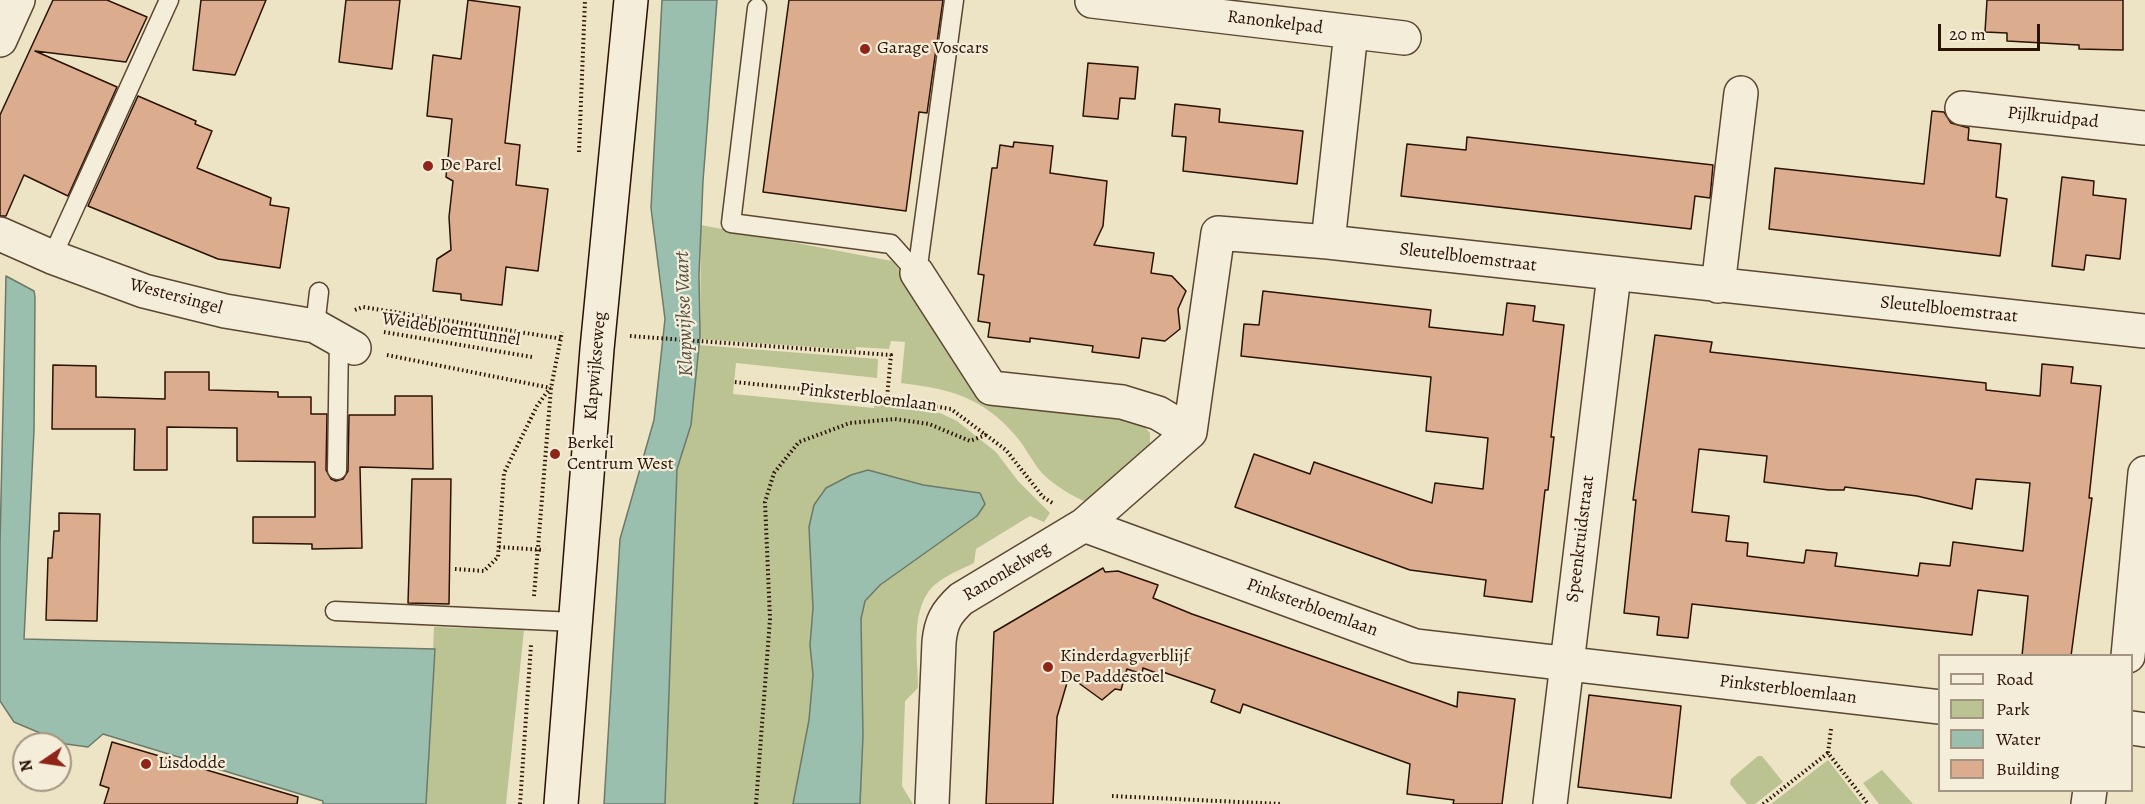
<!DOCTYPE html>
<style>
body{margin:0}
#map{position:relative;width:2145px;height:804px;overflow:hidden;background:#ede4c5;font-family:Alegreya,serif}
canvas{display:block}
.legend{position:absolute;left:1938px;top:654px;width:195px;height:138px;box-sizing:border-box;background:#f3edd9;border:2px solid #a39582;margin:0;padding:8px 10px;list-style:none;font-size:18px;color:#2a1100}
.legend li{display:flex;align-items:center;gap:12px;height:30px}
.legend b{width:30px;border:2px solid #a39582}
.north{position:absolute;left:12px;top:732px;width:60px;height:60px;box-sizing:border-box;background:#f3edd9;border:2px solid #a39582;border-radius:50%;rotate:257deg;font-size:16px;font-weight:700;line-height:24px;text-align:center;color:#2a1100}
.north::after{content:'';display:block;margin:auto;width:21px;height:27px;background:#8f2418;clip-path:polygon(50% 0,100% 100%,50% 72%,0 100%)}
.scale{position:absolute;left:1938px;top:24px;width:102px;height:27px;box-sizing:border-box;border:3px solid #2a1100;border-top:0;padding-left:8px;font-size:18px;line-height:21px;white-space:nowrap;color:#2a1100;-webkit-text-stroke:4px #f3edd9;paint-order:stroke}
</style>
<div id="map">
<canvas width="2145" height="804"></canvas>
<ul class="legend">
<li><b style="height:8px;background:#f3edd9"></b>Road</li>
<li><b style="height:16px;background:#bcc392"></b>Park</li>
<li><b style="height:16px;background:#9bbfae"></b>Water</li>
<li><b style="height:16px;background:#dbad8e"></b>Building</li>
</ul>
<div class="north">N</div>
<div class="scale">20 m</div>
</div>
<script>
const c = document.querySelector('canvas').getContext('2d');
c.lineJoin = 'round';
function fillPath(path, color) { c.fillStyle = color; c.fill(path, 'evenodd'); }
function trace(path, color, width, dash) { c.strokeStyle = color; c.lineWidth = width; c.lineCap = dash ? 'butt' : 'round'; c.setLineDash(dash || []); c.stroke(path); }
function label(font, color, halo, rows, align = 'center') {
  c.font = font + ' Alegreya,serif'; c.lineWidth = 4.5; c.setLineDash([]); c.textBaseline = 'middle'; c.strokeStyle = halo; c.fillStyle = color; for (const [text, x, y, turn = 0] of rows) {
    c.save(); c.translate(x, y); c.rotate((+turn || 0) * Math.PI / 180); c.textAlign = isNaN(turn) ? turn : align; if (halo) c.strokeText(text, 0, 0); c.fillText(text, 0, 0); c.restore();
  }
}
const green = new Path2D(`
 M701 225 892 261 907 279 983 398 1133 414 1150 433V450L1088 503C1071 495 1056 487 1042 473 1032 462 1026 447 1015 435 982 397 950 389 901 383L905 342 891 341 889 349 856 347V350L700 339Z
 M699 345 878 359 877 378 736 363 733 394 874 408 875 404 940 413 957 421 996 452 1018 481 1050 513 1044 522 1030 516 976 549 974 563C958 571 936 579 927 594 911 619 918 659 918 688L905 701 902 786 913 804H860L863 736 861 619 865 601 880 585 923 485 868 470 809 527 813 608 810 645 813 675 809 720 793 804H665L677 469 691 425Z
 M434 627 524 630 506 804H426Z
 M1758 756H1762L1783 782 1755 804H1747L1730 784 1731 779Z
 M1828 760 1862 804H1771Z
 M1882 770 1913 804H1879L1863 783Z`);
const water = new Path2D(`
 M662 0H717L703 181 699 275 700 336 691 425 677 469 665 804H604L620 539 654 420 665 319 651 208Z
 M6 276 34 291 35 297 34 430 24 639 435 649 426 804H323V801L103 734 88 747 66 744 14 722 0 701V543Z
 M868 470 923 485 980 493 985 504 977 516 880 585 865 601 861 619 863 736 860 804H793L809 720 813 675 810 645 813 608 809 527 814 505 826 488 851 475Z`);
const building = new Path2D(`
 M53 0H107L147 17 126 62 35 51 117 87 68 196 24 175 6 216H0V115Z
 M201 0H266L235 75 193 70Z
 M346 0H400L392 69 339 62Z
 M468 0 520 7 505 143 520 145 516 185 548 189 538 271 506 267 502 305 461 300V294L433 291 437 259 451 250 449 217 453 181 446 177 452 119 427 116 433 55 461 59Z
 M789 0H943L927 113 919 112 906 211 763 192Z
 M1987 0H2123V50L2079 49V45L2007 41V33L1985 32Z
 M1088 63 1138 67 1135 99 1120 98 1118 119 1083 116Z
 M138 96 196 121 195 124 212 131 197 168 271 198 270 205 289 208 280 268 218 259 88 206Z
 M1175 104 1220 109 1219 122 1303 131 1297 184 1183 171 1186 137 1172 136Z
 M1932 111 1944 112 1951 123 1969 128 1968 140 2001 144 1996 197 2007 199 2000 256 1769 229 1775 168 1924 184Z
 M1467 137 1713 165 1710 198 1695 196 1691 229 1401 196 1407 144 1466 150Z
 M1014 142 1053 146 1050 173 1107 181 1103 226 1094 245 1154 253 1151 273 1172 276 1186 291 1178 309 1180 329 1165 341 1142 338 1139 358 1092 352 1093 346 1030 338V342L988 337 990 323 978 321 984 275 978 274 992 168H997L1000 145 1013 147Z
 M2062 177 2094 181 2093 195 2126 199 2120 259 2086 255 2084 270 2052 266Z
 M1263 291 1431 310 1429 327 1503 335 1507 303 1535 306 1533 321 1564 325 1551 437H1554L1548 490H1545L1532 602 1484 596 1486 580 1410 570 1235 507 1254 454 1310 474 1314 462 1432 503 1435 483 1483 489 1488 438 1426 431 1431 377 1241 356 1244 324 1259 325Z
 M1655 335 1712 342 1710 352 1986 383V390L2040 396 2042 364 2073 367 2071 383 2101 386 2089 498H2092L2071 656H2022L2028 596 1978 590 1972 635 1692 604 1688 638 1657 635 1659 617 1624 613 1636 500H1633ZM1699 449 1767 456 1764 482 1829 490H1844L1845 487 1917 496 1972 509 1976 479 2030 483 2023 551 1953 542 1950 566 1920 563 1918 576 1835 566 1837 553 1806 550 1804 563 1747 556 1748 543 1726 541 1729 516 1692 512Z
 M53 365 96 366V397L165 399V372H209V390L278 392V397H311V414H327L326 470 331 479 336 481 343 479 348 471 349 415H395V396H432L433 469 360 467 362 548 312 549V544L253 543V517H315V462L237 461V428L167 427V470H134L135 429H52Z
 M412 479H451L449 604 408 603Z
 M59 513 100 514 97 621 46 620 48 558H52L54 531H59Z
 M1103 568 1105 572 1118 571 1158 585 1153 598 1192 614 1457 707 1458 692 1515 699 1502 804H1453L1454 800 1407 794 1410 764 1243 704 1240 713 1211 702 1215 690 1160 671 1159 674 1143 668 1142 674 1127 669 1121 690 1115 689 1102 700 1069 676 1057 717 1053 804H986L994 632Z
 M1589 695 1681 706 1671 798 1578 787Z
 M112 742 298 797 297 804H104L109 788 100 785Z`);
const path = new Path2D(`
 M579 152 585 0
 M355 310 363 307 563 339
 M384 332 532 357
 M630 336 891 355 887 398
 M387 355 551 388
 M735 382 876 397 951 409 1006 450 1043 497 1054 504
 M499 547 544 550
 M455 569 484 571 498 557 504 473 537 406 550 388
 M534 596 551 388 562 332
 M1831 729 1828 753 1868 804
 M1112 796 1282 804
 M520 804 531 645
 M756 804 770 619 765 502 774 473 799 442 850 423 895 419 929 424 970 441 988 434
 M1763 804 1828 753`);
const lane = new Path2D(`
 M757 8 731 223 891 244 917 273
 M52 257 169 0
 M917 273 954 0
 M315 326 319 292
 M337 470 339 340
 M335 611 575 622`);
const street = new Path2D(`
 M1092 1 1404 38
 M0 40 18 0
 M1962 108 2145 128
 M0 234 52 257 144 291 225 311 315 326 354 348
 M1328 242 1351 32
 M917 273 991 388 1122 402 1158 413 1190 432
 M1718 286 1741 93
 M1084 525 1415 646 1940 707
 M2128 656 2145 473
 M2132 728 2145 730
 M932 804 939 642C941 622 946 613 961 599L1084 525 1190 432 1218 233 1328 242 2145 331
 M1550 804 1614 275
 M2088 804 2090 790`);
const secondary = new Path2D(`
 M561 804 597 349 631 0`);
const markers = [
 [865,49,6,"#8f2418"],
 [428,166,6,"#8f2418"],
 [555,454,6,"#8f2418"],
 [1048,667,6,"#8f2418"],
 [146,764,6,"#8f2418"]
];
const streetNames = [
 ["Ranonkelpad",1275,23,7],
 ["Pijlkruidpad",2053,118,6],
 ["Sleutelbloemstraat",1468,258,7],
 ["Westersingel",176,297,15],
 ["Sleutelbloemstraat",1949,310,6],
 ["Weidebloemtunnel",451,330,9],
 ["Klapwijkseweg",596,366,-85],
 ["Pinksterbloemlaan",868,398,7],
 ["Speenkruidstraat",1581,539,-83],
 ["Ranonkelweg",1007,572,-31],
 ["Pinksterbloemlaan",1312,608,20],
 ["Pinksterbloemlaan",1788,690,7]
];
const poiNames = [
 ["Garage Voscars",877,49],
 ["De Parel",440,166],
 ["Berkel",567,444],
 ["Centrum West",567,465],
 ["Kinderdagverblijf",1060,657],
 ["De Paddestoel",1060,678],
 ["Lisdodde",158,764]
];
const waterNames = [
 ["Klapwijkse Vaart",685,314,-92]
];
fillPath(green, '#bcc392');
fillPath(water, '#9bbfae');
trace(water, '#6e7968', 1.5);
fillPath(building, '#dbad8e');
trace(building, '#2a1100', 1.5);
trace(lane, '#5b4631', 21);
trace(street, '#5b4631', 36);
trace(secondary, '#2a1100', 36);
trace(path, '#2a1100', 4, [1.5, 3]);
trace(lane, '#f3edd9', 18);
trace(street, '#f3edd9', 33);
trace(secondary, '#f3edd9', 33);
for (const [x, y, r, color] of markers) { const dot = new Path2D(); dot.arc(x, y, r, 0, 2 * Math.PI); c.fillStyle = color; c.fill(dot); trace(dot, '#f3edd9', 2); }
label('18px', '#2a1100', '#f3edd9', streetNames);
label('18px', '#2a1100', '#f3edd9', poiNames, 'left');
label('italic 20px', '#524e3d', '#f3edd9', waterNames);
</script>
